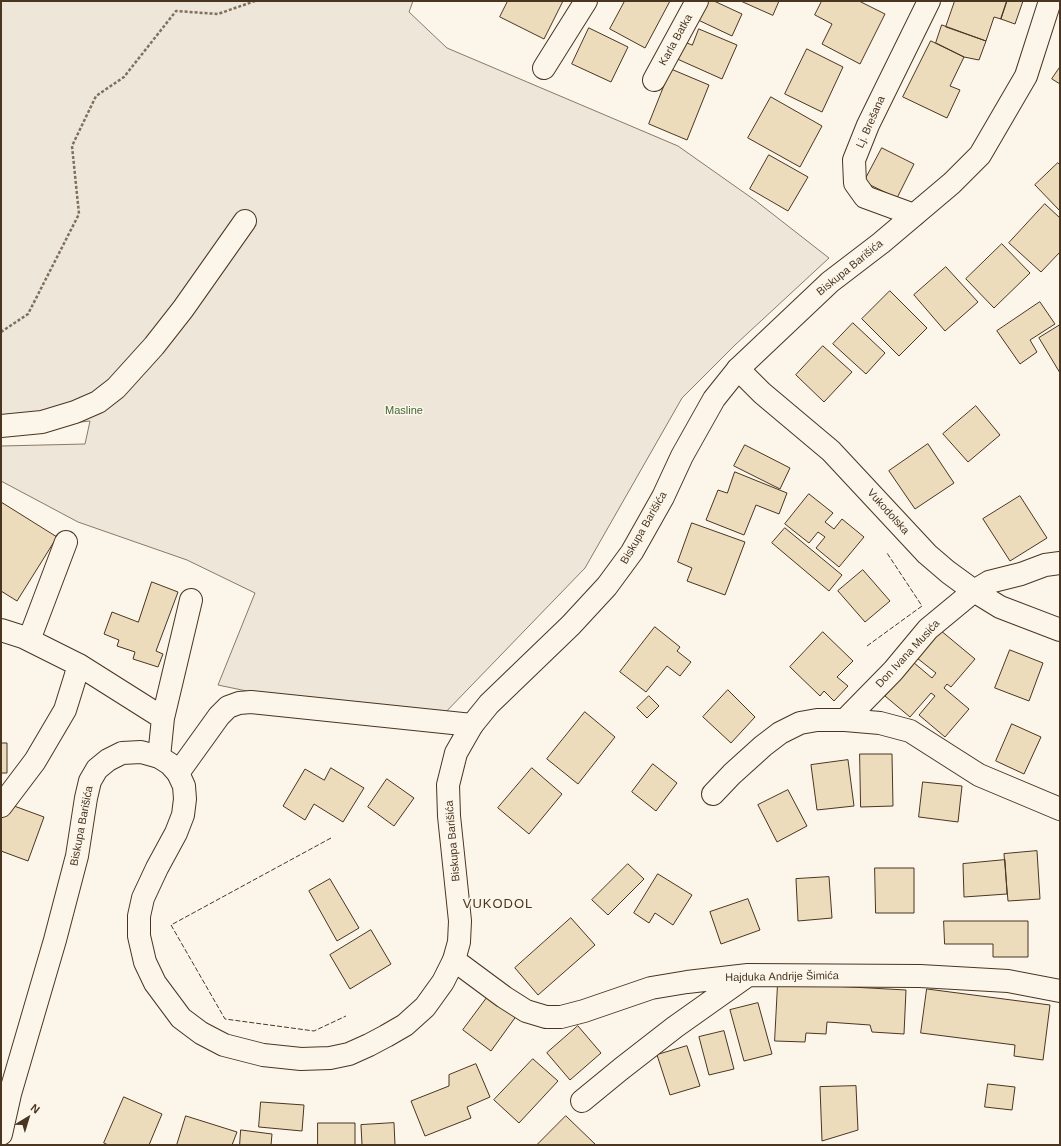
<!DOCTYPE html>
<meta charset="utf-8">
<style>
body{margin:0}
#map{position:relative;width:1061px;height:1146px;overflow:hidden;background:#fbf6e9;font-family:Helvetica,sans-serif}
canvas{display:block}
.frame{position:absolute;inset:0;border:2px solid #4a3520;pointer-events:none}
.north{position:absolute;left:8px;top:1098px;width:40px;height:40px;-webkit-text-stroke:3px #fbf6e9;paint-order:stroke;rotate:38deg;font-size:11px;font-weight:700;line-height:16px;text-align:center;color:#4a3520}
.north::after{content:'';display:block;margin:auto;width:14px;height:18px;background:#4a3520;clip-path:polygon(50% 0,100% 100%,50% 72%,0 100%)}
</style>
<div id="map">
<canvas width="1061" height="1146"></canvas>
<div class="frame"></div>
<div class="north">N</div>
</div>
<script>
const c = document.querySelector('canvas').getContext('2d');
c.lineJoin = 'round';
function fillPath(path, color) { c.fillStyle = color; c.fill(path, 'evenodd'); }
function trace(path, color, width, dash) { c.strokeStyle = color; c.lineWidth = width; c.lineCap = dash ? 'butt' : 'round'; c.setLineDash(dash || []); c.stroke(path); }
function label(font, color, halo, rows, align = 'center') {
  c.font = font + ' Helvetica,sans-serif'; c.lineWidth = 3; c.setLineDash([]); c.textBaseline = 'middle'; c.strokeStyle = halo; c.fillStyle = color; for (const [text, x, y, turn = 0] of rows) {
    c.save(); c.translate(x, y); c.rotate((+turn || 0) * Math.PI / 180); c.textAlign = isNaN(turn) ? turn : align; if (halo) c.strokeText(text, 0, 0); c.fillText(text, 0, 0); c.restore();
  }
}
const green = new Path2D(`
 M1 1H413L409 12 447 48 678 146 756 201 829 258 735 345 682 398 585 568 440 718 342 711 218 685 255 593 187 560 78 522 1 481V446L85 444 90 421 1 431Z`);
const building = new Path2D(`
 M508 1H563L544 39 500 17Z
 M625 1H670L645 48 610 29Z
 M705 1H714L742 14 732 36 696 19Z
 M741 1H779L773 15Z
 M822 1H859L885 14 860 64 822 44 832 24 815 15Z
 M955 1H1007L1001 19 994 17 986 41 946 27Z
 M1007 1H1023L1015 24 1001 19Z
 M942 25 986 41 979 60 964 57 936 43Z
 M589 28 628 47 611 82 572 64Z
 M699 29 737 45 722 79 675 58 682 41 692 45Z
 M931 41 964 57 950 86 960 90 947 118 903 97Z
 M807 49 843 67 822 112 785 94Z
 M1060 67V84L1052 79Z
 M671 69 709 85 687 140 649 124Z
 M771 97 822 126 800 167 748 138Z
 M882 148 914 164 897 198 864 182Z
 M769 155 808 177 788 211 750 189Z
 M1058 163 1060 165V211L1035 185Z
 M1045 204 1060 218V252L1041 272 1009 243Z
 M1002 244 1030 273 994 308 966 279Z
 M946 267 978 302 945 331 914 295Z
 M890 291 927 328 899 356 862 319Z
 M1040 302 1055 324 1030 340 1037 352 1020 364 997 331Z
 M853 323 885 353 866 374 833 344Z
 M1060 325V373L1039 338Z
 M823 346 852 372 824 402 796 375Z
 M976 406 1000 435 968 462 943 434Z
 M928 444 954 483 915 509 889 471Z
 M745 445 790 468 780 489 734 466Z
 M735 472 787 493 779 514 756 505 744 535 706 520 718 490 727 493Z
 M809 494 833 513 825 522 834 529 842 519 864 537 839 567 816 548 825 537 818 532 809 543 785 524Z
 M1020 496 1047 538 1010 561 983 519Z
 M1 502 57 537 17 601 1 591Z
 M692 523 745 542 725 595 687 581 692 568 678 562Z
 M785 528 842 575 829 591 772 543Z
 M863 570 890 601 865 622 838 591Z
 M152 582 178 592 156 651 163 654 158 667 133 659 135 652 117 646 119 640 104 634 112 612 138 622Z
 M655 627 680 647 677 651 691 662 680 676 667 666 646 692 620 672Z
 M940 630 975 659 951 687 947 684 944 688 969 709 945 737 919 715 935 696 931 693 910 717 885 696 913 662 932 678 936 673 917 658Z
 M823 632 853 661 837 677 848 686 834 701 824 691 820 696 790 667Z
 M1010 650 1043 663 1029 701 995 688Z
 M728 690 755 717 731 743 703 717Z
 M649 696 659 706 647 718 637 708Z
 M585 712 615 737 578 784 547 759Z
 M1012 724 1041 737 1024 774 996 761Z
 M1 743H7V773H1Z
 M860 754H892L893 806 861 807Z
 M848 760 854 806 817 810 811 765Z
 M653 764 677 783 656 811 632 792Z
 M331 768 364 788 343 822 314 804 305 820 283 806 305 769 324 780Z
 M532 768 562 794 529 834 498 808Z
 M387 779 414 798 394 826 368 807Z
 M923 782 962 786 958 822 919 817Z
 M788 790 807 826 777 842 758 805Z
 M6 803 44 817 28 861 1 851V818Z
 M1037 851 1040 899 1008 901 1004 854Z
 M1005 860 1007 894 964 897 963 864Z
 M628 864 644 879 608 915 592 900Z
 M875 868H914V913H876Z
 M658 874 692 895 673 925 655 913 649 923 634 913Z
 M829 877 832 918 798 921 796 879Z
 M330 879 359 928 337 941 309 891Z
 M748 899 760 930 721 944 710 912Z
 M571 918 595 945 538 995 515 968Z
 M944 921H1028V957H993V944H945Z
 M371 930 391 964 350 989 330 955Z
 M778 983 906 990 904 1034 872 1032 870 1025 827 1022 826 1034 806 1033 805 1042 775 1041Z
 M927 989 1050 1005 1043 1060 1014 1056 1015 1045 921 1033Z
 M489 995 517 1015 491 1051 463 1030Z
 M758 1003 772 1054 744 1061 730 1010Z
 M578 1026 601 1053 570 1080 547 1053Z
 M724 1031 734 1069 709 1075 699 1037Z
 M687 1046 700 1086 670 1095 657 1055Z
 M533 1059 558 1081 519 1123 494 1100Z
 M476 1064 490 1097 467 1107 471 1118 425 1136 411 1101 449 1086V1075Z
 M988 1084 1015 1087 1012 1110 985 1107Z
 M856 1086 858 1130 822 1141 820 1087Z
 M124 1097 162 1114 149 1145H108L104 1143Z
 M261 1102 304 1105 302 1131 259 1127Z
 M186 1116 237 1132 232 1145H177Z
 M566 1116 596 1145H537Z
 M318 1123H355V1145H318Z
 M394 1123 395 1145H362L361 1125Z
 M241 1130 272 1134 271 1145H240Z`);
const path = new Path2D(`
 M1 332 28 314 79 214 72 146 96 96 124 77 176 11 218 14 255 1`);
const minor = new Path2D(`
 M544 68 586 1
 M654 80 697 1
 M914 215 865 197 855 183 854 160 868 125 929 1
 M738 369 762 393 831 451 927 554 948 572 974 591 1000 607 1060 630
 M1 426 42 422 75 412 98 402 116 388 154 346 183 309 245 221
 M1 630 23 637 79 665
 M29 640 66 542
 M845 720 893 671 928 629 974 591 989 582 1021 574 1045 565 1060 563
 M159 757 163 718 191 600
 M178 773 219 716 228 707 239 703 251 702 472 725
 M713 794 732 774 763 746 780 733 800 723 817 720H845L880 723 910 731 979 775 1060 809
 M1 806 35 761 65 710 79 665 163 718
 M454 960 504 997 526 1011 546 1017H561L584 1011 651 988 687 982 748 975 920 976 1008 981 1060 991
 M582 1101 621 1069 675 1027 747 976`);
const major = new Path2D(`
 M1 1134 10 1094 55 940 77 856 86 798 90 781 97 769 108 760 122 753 141 752 159 757 170 764 178 773 184 786 185 799 183 815 176 833 157 868 143 898 139 916V936L145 962 155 983 181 1018 201 1033 224 1045 263 1055 301 1059 330 1058 349 1054 369 1045 386 1036 405 1025 425 1007 443 982 454 960 459 942 460 921 449 816 448 785 456 753 472 725 489 704 571 625 607 586 632 552 663 497 682 456 714 399 738 369 830 282 881 243 952 183 980 155 1026 76 1050 1`);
const fence = new Path2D(`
 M867 646 922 606 887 553
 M331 838 171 925 225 1019 314 1031 346 1016`);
const streetNames = [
 ["Karla Batka",676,40,-61],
 ["Lj. Brešana",871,122,-66],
 ["Biskupa Barišića",850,268,-39],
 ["Vukodolska",888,512,48],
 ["Biskupa Barišića",644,528,-60],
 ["Don Ivana Musića",908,654,-47],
 ["Biskupa Barišića",82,826,-79],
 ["Biskupa Barišića",453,841,-95],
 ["Hajduka Andrije Šimića",782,977,-1]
];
const parkNames = [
 ["Masline",404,411]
];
const quarterNames = [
 ["VUKODOL",498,904]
];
fillPath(green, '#ede6d9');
trace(green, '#887966', 1);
fillPath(building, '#ecdcbc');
trace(building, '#4a3520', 1);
trace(minor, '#4a3520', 24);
trace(major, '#4a3520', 24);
trace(path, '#7f6f5c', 2.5, [3, 2]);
trace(minor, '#fbf6e9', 22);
trace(major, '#fbf6e9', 22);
trace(fence, '#4a3520', 1, [5, 2]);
label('11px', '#4a3520', '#fbf6e9', streetNames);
label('11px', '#436837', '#fbf6e9', parkNames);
c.letterSpacing = '1px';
label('13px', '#4a3520', '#fbf6e9', quarterNames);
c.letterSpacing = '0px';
</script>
